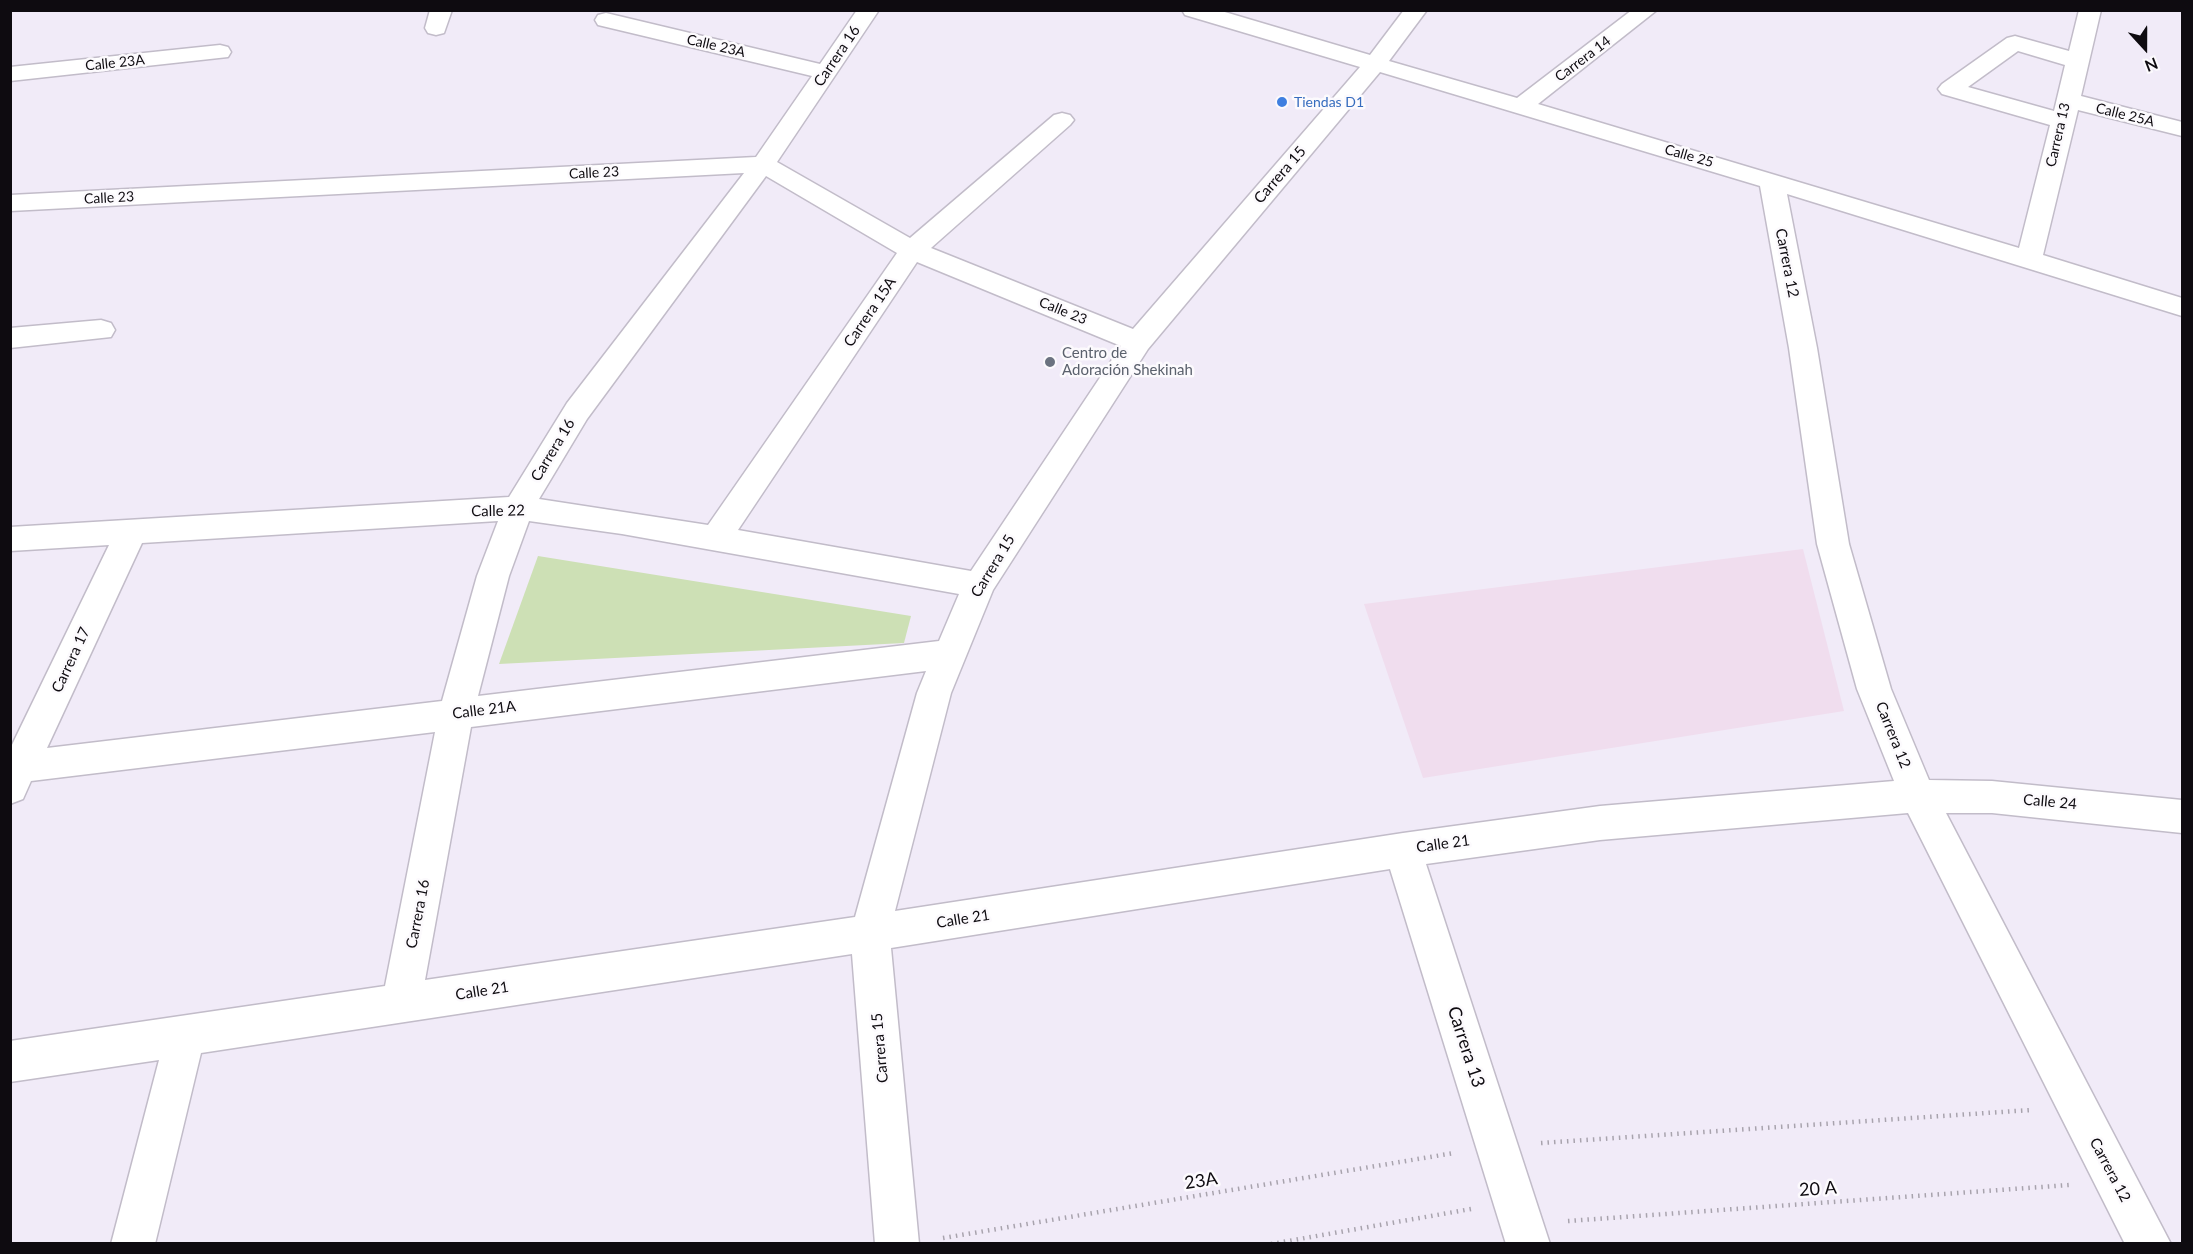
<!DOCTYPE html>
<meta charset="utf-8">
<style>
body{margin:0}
#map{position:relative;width:2193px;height:1254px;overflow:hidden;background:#f1ebf8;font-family:Lato,sans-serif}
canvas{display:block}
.frame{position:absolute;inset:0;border:12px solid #0e0b10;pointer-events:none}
.north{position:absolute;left:2115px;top:18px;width:60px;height:60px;-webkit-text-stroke:4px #fcfafd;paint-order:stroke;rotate:159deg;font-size:16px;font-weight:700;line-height:24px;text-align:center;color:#0e0b10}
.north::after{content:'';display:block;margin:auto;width:21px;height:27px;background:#0e0b10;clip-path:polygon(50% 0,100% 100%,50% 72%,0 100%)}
</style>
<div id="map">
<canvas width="2193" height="1254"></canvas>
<div class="frame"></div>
<div class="north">N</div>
</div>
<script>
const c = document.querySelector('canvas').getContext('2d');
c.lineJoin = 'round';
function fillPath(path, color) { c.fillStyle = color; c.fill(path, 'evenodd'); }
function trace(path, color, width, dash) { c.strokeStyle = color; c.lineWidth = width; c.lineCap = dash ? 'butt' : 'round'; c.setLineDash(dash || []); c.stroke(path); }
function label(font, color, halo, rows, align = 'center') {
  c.font = font + ' Lato,sans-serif'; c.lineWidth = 5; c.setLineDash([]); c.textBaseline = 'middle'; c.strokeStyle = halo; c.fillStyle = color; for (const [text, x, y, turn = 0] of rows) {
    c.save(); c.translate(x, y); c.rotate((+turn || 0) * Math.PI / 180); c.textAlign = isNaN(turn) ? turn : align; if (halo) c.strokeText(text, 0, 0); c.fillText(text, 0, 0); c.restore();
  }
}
const education = new Path2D(`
 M1803 549 1844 711 1423 778 1364 604Z`);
const green = new Path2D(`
 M538 556 911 616 904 643 499 664Z`);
const path = new Path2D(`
 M1541 1143 2031 1110
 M1568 1221 2069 1185
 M943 1238 1454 1153
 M1271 1244 1471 1209`);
const minor = new Path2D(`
 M430 10H452L444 33 436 35 428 33 425 28Z
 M857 10H879L777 162 910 238 1054 115 1062 113 1070 115 1074 120 1070 125 931 248 1133 329 1360 67 1185 15 1182 10H1218L1370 55 1404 10H1427L1389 61 1517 98 1632 10H1657L1538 104 2019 248 2050 125 1942 94 1938 89 1942 84 2007 38 2015 36 2069 51 2079 10H2101L2081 96 2182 122V136L2078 110 2043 255 2182 298V316L1787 194 1817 348 1849 544 1891 689 1929 780 1992 781 2182 800V833L1992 813H1946L2171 1244H2125L1908 813 1600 840 1426 864 1550 1244H1506L1390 869 891 948 919 1244H875L852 954 201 1053 155 1244H111L159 1060 10 1082V1041L385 986 435 732 31 781 23 799 10 804V749L109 545 10 551V527L509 497 567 403 744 173 10 211V195L756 157 812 76 598 25 595 20 598 15 606 13 820 64ZM2018 51 2065 65 2054 111 1968 87ZM1380 72 1760 186 1789 348 1817 544 1857 689 1894 781 1600 806 1403 833 895 911 951 693 993 590 1148 349ZM766 176 897 253 708 525 539 499 587 419ZM917 262 1121 346 971 571 738 530ZM498 521 477 576 442 701 47 748 142 543ZM529 521 622 534 959 594 939 641 478 696 509 576ZM926 671 917 693 855 917 425 980 471 727Z
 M220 45 228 47 231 52 228 57 10 81V67Z
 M101 320 111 323 115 330 111 337 10 348V328Z`);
const markers = [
 [1282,102,6,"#3f7fe0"],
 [1050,362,6,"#6b7280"]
];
const farStreetnames = [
 ["Calle 23A",716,46,13],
 ["Carrera 14",1583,59,-37],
 ["Calle 23A",115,63,-6],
 ["Calle 25A",2125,115,14],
 ["Carrera 13",2058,135,-77],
 ["Calle 25",1689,156,16],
 ["Calle 23",594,173,-3],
 ["Calle 23",109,198,-3],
 ["Calle 23",1063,311,22]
];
const farShopnames = [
 ["Tiendas D1",1294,102]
];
const streetNames = [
 ["Carrera 16",837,56,-56],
 ["Carrera 15",1280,175,-49],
 ["Carrera 12",1787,263,79],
 ["Carrera 15A",870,312,-56],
 ["Carrera 16",553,450,-59],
 ["Calle 22",498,511,-1],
 ["Carrera 15",993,566,-59],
 ["Carrera 17",71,660,-65],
 ["Calle 21A",484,710,-7],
 ["Carrera 12",1893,735,68],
 ["Calle 24",2050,802,5],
 ["Calle 21",1443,844,-8],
 ["Carrera 16",418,914,-79],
 ["Calle 21",963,919,-9],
 ["Calle 21",482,991,-9],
 ["Carrera 15",880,1048,-95],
 ["Carrera 12",2110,1170,62]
];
const worshipNames = [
 ["Centro de",1062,353],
 ["Adoración Shekinah",1062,370]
];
const nearStreetnames = [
 ["Carrera 13",1466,1047,72],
 ["23A",1201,1181,-9],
 ["20 A",1818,1189,-4]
];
fillPath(education, '#f0ddee');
fillPath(green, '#cde0b5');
trace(minor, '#c2bcc9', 3);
trace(path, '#a8a3ad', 4.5, [1.5, 5]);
fillPath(minor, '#fff');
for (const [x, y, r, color] of markers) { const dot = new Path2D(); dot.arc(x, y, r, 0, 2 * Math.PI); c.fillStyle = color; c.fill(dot); trace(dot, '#fcfafd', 2); }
label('14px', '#0e0b10', '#fcfafd', farStreetnames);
label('14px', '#366cbe', '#fcfafd', farShopnames, 'left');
label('15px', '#0e0b10', '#fcfafd', streetNames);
label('15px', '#5b616d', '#fcfafd', worshipNames, 'left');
label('18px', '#0e0b10', '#fcfafd', nearStreetnames);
</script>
